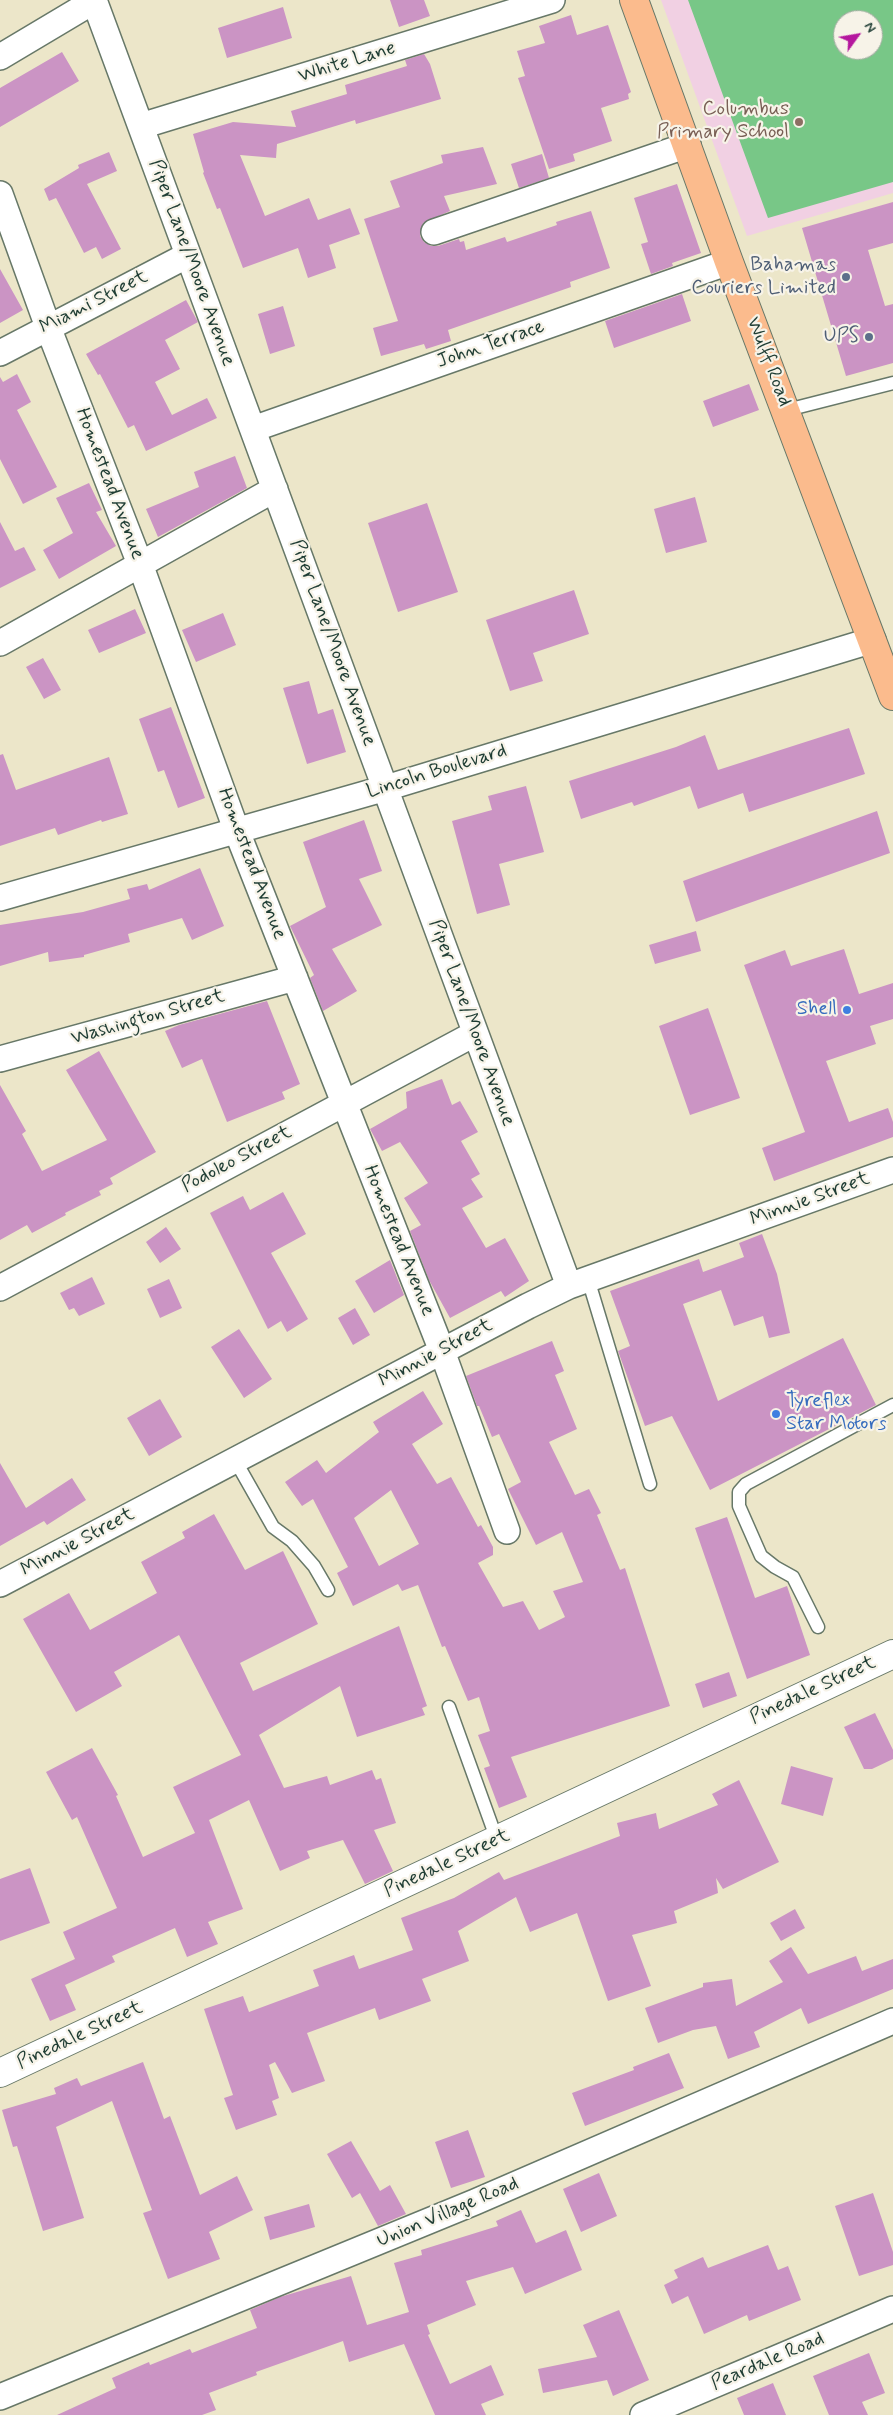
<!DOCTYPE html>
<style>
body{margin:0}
#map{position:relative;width:893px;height:2415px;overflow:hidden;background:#ece6c9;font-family:Mynerve,sans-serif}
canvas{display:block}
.north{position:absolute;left:833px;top:10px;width:50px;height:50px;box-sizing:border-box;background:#f7f3e8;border:1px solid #a1aaa0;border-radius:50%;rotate:58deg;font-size:14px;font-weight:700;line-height:20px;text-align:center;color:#1f3d34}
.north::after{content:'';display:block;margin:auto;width:18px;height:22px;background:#b5179e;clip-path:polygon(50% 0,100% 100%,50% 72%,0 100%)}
</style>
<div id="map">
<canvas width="893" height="2415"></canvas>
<div class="north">N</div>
</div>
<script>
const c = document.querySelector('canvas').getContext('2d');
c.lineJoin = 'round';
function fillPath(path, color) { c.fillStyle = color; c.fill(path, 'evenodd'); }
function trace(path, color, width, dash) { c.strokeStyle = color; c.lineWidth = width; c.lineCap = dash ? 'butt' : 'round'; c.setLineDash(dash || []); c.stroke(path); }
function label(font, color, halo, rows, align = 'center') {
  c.font = font + ' Mynerve,sans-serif'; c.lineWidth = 4.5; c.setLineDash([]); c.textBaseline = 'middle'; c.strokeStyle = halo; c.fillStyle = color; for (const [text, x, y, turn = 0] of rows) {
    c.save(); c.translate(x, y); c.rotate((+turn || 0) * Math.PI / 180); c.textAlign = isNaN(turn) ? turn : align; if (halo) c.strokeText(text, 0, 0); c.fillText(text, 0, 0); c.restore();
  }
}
const built = new Path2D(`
 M661 0H893V193L747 236ZM843 20H873V50H843Z`);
const green = new Path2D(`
 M688 0H893V182L768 218ZM843 20H873V50H843Z`);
const building = new Path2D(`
 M390 0H424L430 16 399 27Z
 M283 7 292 38 227 58 218 28Z
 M571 15 577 35 608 25 631 92 628 94 629 99 601 108 612 141 573 154 575 161 549 169 518 78 525 76 517 51 545 43 539 26Z
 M62 52 79 81 0 127V88Z
 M424 54 430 64 441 99 356 124 355 120 277 144 276 158 240 155 265 216 309 198 318 220 350 208 360 234 329 245 336 268 308 278 298 248 243 268 220 208 217 209 203 173 204 172 193 134 233 122 296 127 291 111 347 94 345 85 407 66 405 60Z
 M483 147 497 184 444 196 450 211 423 223 420 236 424 242 431 246H438L459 239 460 242 464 241 466 250 505 237 507 242 557 225 556 222 591 211 610 268 570 282 571 287 448 330 451 341 426 349 424 344 381 356 373 328 398 321 364 219 400 207 390 181 443 163 441 155Z
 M109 152 117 171 87 184 121 249 102 259 96 247 84 253 56 198 49 201 44 189 79 168 78 165Z
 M542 154 549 178 519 188 511 164Z
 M677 184 701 253 672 263 673 266 651 274 641 244 648 242 634 198Z
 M893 202V243L868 250 885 306 893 304V363L846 376 802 228Z
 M0 269 23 310 0 323Z
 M682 294 691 321 614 348 605 321Z
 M186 300 198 322 165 340 180 369 155 382 172 415 207 398 217 418 146 451 134 425 128 428 100 374 98 375 86 354Z
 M283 306 295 346 270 354 258 314Z
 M17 374 31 402 17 410 57 487 23 504 0 459V377L3 382Z
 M749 384 759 410 713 427 703 401Z
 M235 456 247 488 158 537 146 509 199 487 194 472Z
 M89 483 102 510 96 512 116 546 59 579 43 550 73 533 56 498Z
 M695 497 707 542 666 553 654 509Z
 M427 503 458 592 398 612 368 523Z
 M0 522 15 551 24 547 36 570 0 588Z
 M574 590 589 634 533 653 543 681 510 691 486 620Z
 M135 609 146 633 99 653 88 630Z
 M223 613 236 645 196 662 182 630Z
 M43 658 61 690 44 699 26 667Z
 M309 681 318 714 333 709 346 752 307 764 283 688Z
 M171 707 205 798 178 808 164 770 158 772 139 719Z
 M849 728 865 774 749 812 743 793 698 809 690 786 634 806 632 802 581 819 569 781 676 747 705 735 718 770Z
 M3 754 16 790 109 757 128 814 102 822 101 820 58 835 55 828 0 846V755Z
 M526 786 544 852 499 864 510 905 477 914 452 821 492 810 488 796Z
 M877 811 890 853 696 922 683 881Z
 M364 820 382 871 359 879 382 925 332 949 357 991 323 1011 310 978 314 975 290 926 326 907 303 842Z
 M200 868 224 926 192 940 182 918 128 934 130 942 84 955V957L49 962 48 952 0 966V925L83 912 130 899 127 889 147 884 149 890Z
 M696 931 701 951 655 964 649 945Z
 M844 949 859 994 893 983V1019L870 1026 876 1044 826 1061 849 1122 888 1108 893 1122V1137L774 1181 762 1148 805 1132 744 965 785 950 791 966Z
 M267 1001 300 1084 282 1092 285 1099 227 1122 202 1059 182 1068 165 1031 179 1025Z
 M708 1008 740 1098 690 1115 659 1026Z
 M99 1051 156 1152 110 1178 113 1184 99 1191 101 1195 65 1213 66 1215 32 1233 27 1225 0 1240V1085L26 1131 22 1134 42 1171 107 1140 66 1070Z
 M442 1079 452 1105 460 1101 478 1132 461 1141 480 1174 471 1179 483 1197 462 1208 486 1248 505 1238 529 1281 505 1297 501 1291 450 1318 429 1280 410 1231 421 1225 404 1198 428 1183 400 1142 382 1151 370 1129 407 1108 406 1092Z
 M283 1192 306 1234 271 1253 308 1319 287 1332 281 1321 268 1329 210 1213 243 1196 250 1210Z
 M166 1227 181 1249 160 1263 146 1242Z
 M762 1234 777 1274 790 1333 769 1338 763 1316 734 1326 721 1290 683 1304 718 1401 843 1338 876 1405 710 1490 672 1416 645 1426 618 1351 630 1346 610 1291 699 1259 703 1272 744 1257 739 1243Z
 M390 1260 404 1295 374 1313 355 1281Z
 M92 1277 105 1304 79 1316 74 1308 69 1310 60 1293Z
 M169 1279 182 1308 160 1318 147 1289Z
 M355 1308 370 1335 353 1345 338 1318Z
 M239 1329 272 1379 244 1398 211 1347Z
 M552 1341 564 1371 555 1375 577 1429 549 1442 575 1495 589 1489 601 1513 597 1515 620 1570 625 1568 670 1706 511 1757 527 1797 499 1808 484 1768 490 1766 478 1735 490 1731 479 1697 468 1701 445 1646 442 1647 418 1585 402 1591 398 1584 353 1606 337 1573 348 1567 313 1499 302 1506 285 1482 317 1460 326 1473 379 1432 373 1422 423 1391 443 1424 412 1444 437 1484 451 1477 478 1527 481 1525 493 1547V1555L478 1563 503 1607 523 1601 539 1630 565 1617 553 1591 583 1582 562 1532 536 1545 508 1489 521 1482 499 1434 492 1437 479 1406H477L466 1376ZM391 1490 419 1544 379 1566 354 1518Z
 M160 1399 182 1437 149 1456 127 1418Z
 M0 1463 26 1508 72 1478 86 1500 47 1525 44 1521 0 1546Z
 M214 1514 245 1570 283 1551 318 1624 240 1663 253 1691 399 1626 427 1706 422 1708 425 1715 357 1737 340 1686 259 1735 284 1788 327 1776 330 1785 372 1770 376 1780 381 1778 396 1823 374 1830 393 1871 365 1884 343 1840 307 1851 310 1858 280 1871 249 1800 209 1820 243 1909 208 1922 218 1944 187 1957 175 1928 112 1956 115 1962 65 1985 76 2010 50 2021 31 1979 75 1959 63 1932 117 1908 77 1817 72 1820 46 1772 92 1748 118 1795 116 1796 143 1857 195 1833 173 1787 241 1755 179 1635 114 1672 122 1686 76 1712 23 1619 69 1593 90 1630 157 1593 141 1562 185 1538 182 1532Z
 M727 1517 755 1598 787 1586 810 1655 747 1679 695 1528Z
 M729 1672 737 1696 703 1708 695 1684Z
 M875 1713 893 1750V1759L872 1769H864L844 1727Z
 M791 1766 833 1778 823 1816 781 1804Z
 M739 1780 779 1862 723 1889 716 1878 718 1893 674 1911 677 1923 632 1935 651 1986 608 2001 577 1913 530 1932 516 1897 458 1931 469 1961 422 1979 431 2001 379 2020 375 2008 307 2033 325 2081 292 2093 275 2062 269 2065 279 2098 272 2101 277 2115 236 2130 224 2098 233 2095 204 2009 243 1996 249 2012 319 1986 313 1970 354 1955 359 1969 413 1950 401 1918 454 1898 499 1872 504 1880 620 1836 617 1823 656 1813 659 1829 718 1805 712 1794Z
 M30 1868 50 1923 0 1941V1879Z
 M795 1909 805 1928 781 1941 770 1923Z
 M791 1947 808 1974 856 1956 862 1971 893 1959V1989L808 2024 801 2008 754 2032 760 2047 728 2059 716 2026 693 2030 658 2043 645 2008 703 1987V1983L732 1979 736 2006 783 1982 769 1961Z
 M669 2053 684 2088 585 2126 572 2093 634 2070 633 2067Z
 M143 2062 164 2119 170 2116 200 2195 237 2176 253 2210 209 2232 220 2259 168 2279 143 2213 152 2210 112 2101 56 2127 84 2218 43 2231 17 2146 13 2147 2 2110 56 2094 54 2088 77 2078 81 2086Z
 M468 2130 485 2177 451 2188 435 2142Z
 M351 2141 380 2191 390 2185 406 2214 378 2226 360 2193 352 2198 327 2154Z
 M599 2173 617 2216 581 2232 563 2189Z
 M873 2193 893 2252V2265L859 2276 835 2206Z
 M309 2204 315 2227 270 2240 264 2217Z
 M521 2210 536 2243 566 2230 582 2270 525 2294 513 2267 466 2281 476 2305 427 2325 430 2334 428 2335 450 2384 491 2365 504 2395 481 2404 486 2415H435L404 2344 349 2362 343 2341 256 2372 257 2375 209 2393 216 2410 202 2415H57L116 2388 112 2378 149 2362 150 2365 190 2349 192 2353 257 2328 250 2310 280 2297 351 2276 367 2325 409 2312 394 2263 422 2255 421 2250 498 2226 496 2221Z
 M768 2245 778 2270 788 2266 801 2300 749 2321 747 2315 704 2334 688 2296 672 2304 664 2285 678 2278 674 2270 703 2257 708 2268Z
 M619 2310 649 2380 613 2396 607 2380 543 2393 538 2369 597 2357 583 2325Z
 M869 2353 885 2393 862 2402 868 2415H829L813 2376Z
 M773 2383 786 2415H744L737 2398Z`);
const service = new Path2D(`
 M787 410 893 383
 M588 1279 650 1484
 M235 1460 273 1527 292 1541 314 1566 328 1590
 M818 1627 793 1577 775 1567 761 1556 739 1506V1492L746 1484 893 1405
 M449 1707 497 1840`);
const minor = new Path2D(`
 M94 0 569 1286
 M0 57 94 1
 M141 126 552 0
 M0 194 48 327 140 564 236 829 442 1351 507 1531
 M434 232 688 145
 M0 353 188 255
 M253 429 729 262
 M0 643 275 489
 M0 898 386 788 873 640
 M0 1059 295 978
 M0 1288 474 1034
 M0 1584 528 1306 569 1286 893 1170
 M0 2397 475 2202 893 2021
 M643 2415 893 2309`);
const tertiary = new Path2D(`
 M0 2073 893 1654`);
const primary = new Path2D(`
 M634 0 729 262 893 696`);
const markers = [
 [799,122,5,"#8d6e63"],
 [846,277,5,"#5c6f8a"],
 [869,337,5,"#5c6f8a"],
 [847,1010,5,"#3f7fe0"],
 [776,1414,5,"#3f7fe0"]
];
const streetNames = [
 ["White Lane",347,63,-17],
 ["Piper Lane/Moore Avenue",191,263,70],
 ["Miami Street",94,303,-27],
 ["John Terrace",491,345,-19],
 ["Wulff Road",768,362,69],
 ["Homestead Avenue",109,484,69],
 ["Piper Lane/Moore Avenue",332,643,70],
 ["Lincoln Boulevard",437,772,-17],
 ["Homestead Avenue",251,864,69],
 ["Washington Street",148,1018,-16],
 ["Piper Lane/Moore Avenue",471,1023,70],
 ["Podoleo Street",237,1160,-28],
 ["Minnie Street",810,1200,-20],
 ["Homestead Avenue",398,1241,68],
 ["Minnie Street",436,1354,-28],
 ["Minnie Street",78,1543,-28],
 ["Pinedale Street",813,1691,-25],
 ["Pinedale Street",447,1864,-25],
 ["Pinedale Street",80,2036,-25],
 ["Union Village Road",448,2213,-23],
 ["Peardale Road",768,2362,-23]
];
const educationNames = [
 ["Columbus",789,110],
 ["Primary School",789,133]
];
const serviceNames = [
 ["Bahamas",836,266],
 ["Couriers Limited",836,289],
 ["UPS",859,337]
];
const shopNames = [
 ["Shell",837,1010],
 ["Tyreflex",786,1402,"left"],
 ["Star Motors",786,1425,"left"]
];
fillPath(built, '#f1d0e3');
fillPath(green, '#78c787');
fillPath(building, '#cb94c4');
trace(service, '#677868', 15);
trace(minor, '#677868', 28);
trace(tertiary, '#677868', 30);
trace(primary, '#677868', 30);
trace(service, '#fff', 12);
trace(minor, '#fff', 25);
trace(tertiary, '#fff', 28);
trace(primary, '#fbbb8d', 28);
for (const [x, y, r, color] of markers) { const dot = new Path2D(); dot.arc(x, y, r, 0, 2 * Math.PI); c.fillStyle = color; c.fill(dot); trace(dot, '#f7f3e8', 2); }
label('20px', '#1f3d34', '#f7f3e8', streetNames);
label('20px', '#785e54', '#f7f3e8', educationNames, 'right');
label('20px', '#4e5e75', '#f7f3e8', serviceNames, 'right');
label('20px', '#366cbe', '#f7f3e8', shopNames, 'right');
</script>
